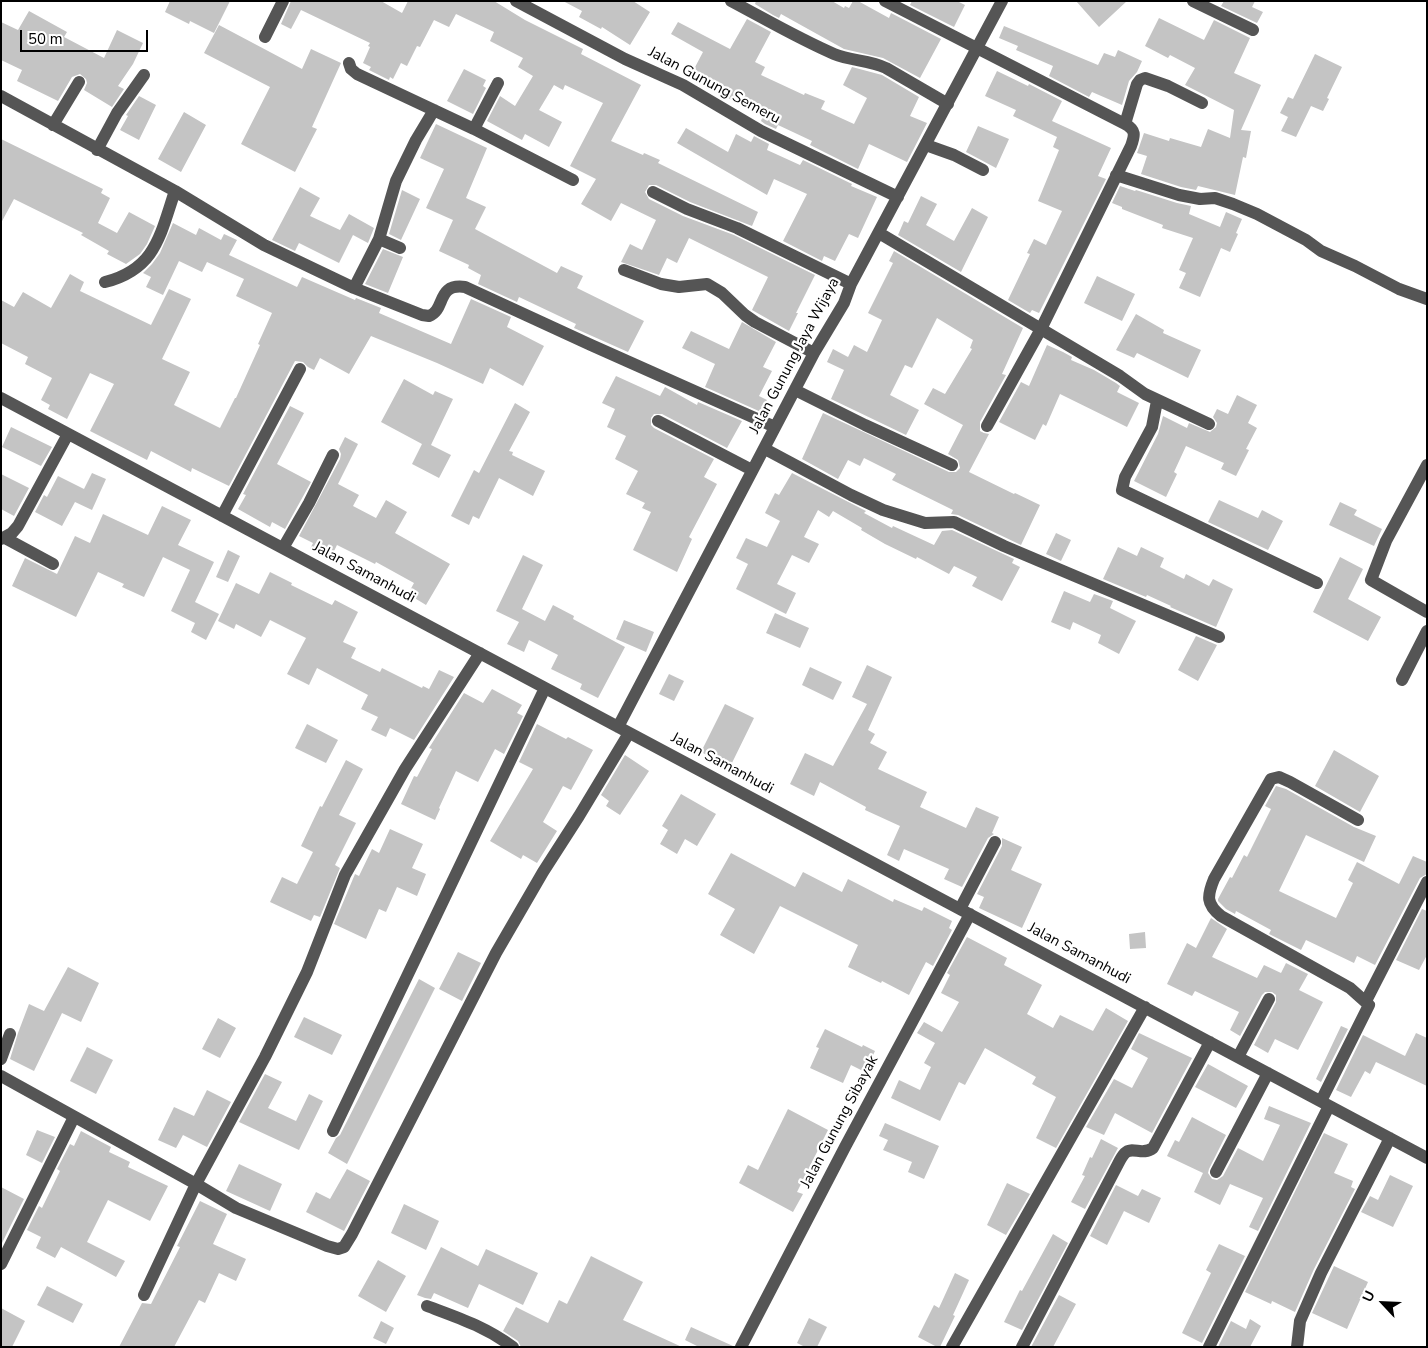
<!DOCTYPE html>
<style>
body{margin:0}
#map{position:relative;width:1428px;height:1348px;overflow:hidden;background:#fff;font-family:"Nunito Sans",sans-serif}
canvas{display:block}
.frame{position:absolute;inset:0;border:2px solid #000;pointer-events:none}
.north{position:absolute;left:1358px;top:1278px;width:50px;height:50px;-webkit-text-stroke:4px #fff;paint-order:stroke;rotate:295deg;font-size:14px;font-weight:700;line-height:20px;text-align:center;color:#000}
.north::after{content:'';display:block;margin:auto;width:18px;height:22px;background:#000;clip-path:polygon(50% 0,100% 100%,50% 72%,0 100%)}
.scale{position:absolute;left:20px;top:30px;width:128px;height:22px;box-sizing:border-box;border:2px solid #000;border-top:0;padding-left:6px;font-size:15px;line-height:18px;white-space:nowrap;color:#000;-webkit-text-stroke:4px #fff;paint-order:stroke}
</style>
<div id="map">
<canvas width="1428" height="1348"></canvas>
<div class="frame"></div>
<div class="north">U</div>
<div class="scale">50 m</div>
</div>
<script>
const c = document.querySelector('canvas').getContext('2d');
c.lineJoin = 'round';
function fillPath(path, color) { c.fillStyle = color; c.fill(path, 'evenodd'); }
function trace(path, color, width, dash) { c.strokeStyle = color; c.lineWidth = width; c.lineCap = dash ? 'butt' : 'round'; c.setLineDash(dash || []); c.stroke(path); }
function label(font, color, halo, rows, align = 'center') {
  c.font = font + ' "Nunito Sans",sans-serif'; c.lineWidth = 4.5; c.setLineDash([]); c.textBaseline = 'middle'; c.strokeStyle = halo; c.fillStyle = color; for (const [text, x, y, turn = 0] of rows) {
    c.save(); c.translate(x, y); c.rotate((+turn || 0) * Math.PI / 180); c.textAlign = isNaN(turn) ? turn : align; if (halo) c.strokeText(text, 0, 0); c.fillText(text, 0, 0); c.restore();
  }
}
const building = new Path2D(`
 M170 1H230L214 33 190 21 189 24 165 12Z
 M291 1H381L402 13 408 1H494L525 20 583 49 581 54 641 85 611 141 643 155 644 153 660 160 658 163 758 212 752 226 690 202 656 185H649L645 192 649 199 683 216 734 235 815 275 796 313H798L789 331 752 310 768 277 689 238 677 263 667 258 659 275 621 262 630 244 642 250 656 220 621 203 611 221 581 204 596 179 570 166 603 103 565 85 563 90 554 85 539 110 562 122 549 147 525 134 522 140 487 121 500 96 515 106 533 76 518 67 523 58 490 41 494 32 456 14 449 27 434 20 420 47 417 46 407 66 401 63 393 79 390 77 389 80 369 70 371 67 363 63 370 47 368 46 370 43 301 10 291 29 281 24Z
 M563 1H633L650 12 630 45 602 27 601 29 579 17 582 11Z
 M756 1H832L844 8 845 6 849 8 853 1H858L889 18 891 13 941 39 920 78 883 58 844 49 781 14 779 18 773 15 755 4Z
 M912 1H957L965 5 954 27 910 5Z
 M1076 1H1127L1099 27Z
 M1224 1H1255L1252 7 1263 12 1257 23 1221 6Z
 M29 11 67 32 64 37 104 58 117 30 143 43 133 64 118 86 124 89 112 107 84 90 87 83 86 79 80 74 72 77 58 101 17 81 22 70 1 60V22L18 30Z
 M1159 18 1204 40 1214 20 1250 38 1234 73 1261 85 1241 130 1251 131 1246 158 1243 157 1235 195 1198 186 1196 190 1181 187 1141 174 1147 156 1137 153 1144 133 1169 141 1170 138 1201 147 1208 129 1230 138 1234 110 1185 85 1195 68 1170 55 1168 58 1145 46Z
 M747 19 771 32 755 62 765 67 761 75 804 95 805 93 825 101 821 109 854 124 867 98 843 85 852 67 882 75 919 97 910 116 927 123 907 162 869 144 858 169 810 145 812 141 778 125 776 129 765 124 761 121 763 116 722 95 726 87 693 71 703 52 671 34 678 22 730 49Z
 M219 25 302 69 311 49 341 63 312 127 317 129 295 172 241 144 270 87 204 53Z
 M1004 26 1098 65 1104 53 1115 57 1118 50 1142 61 1137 72 1129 81 1122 105 1092 92 1089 97 1049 76 1053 66 1016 50 1018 46 999 38Z
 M1315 54 1342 67 1327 98 1329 99 1323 111 1311 106 1296 137 1281 131 1288 117 1280 113 1288 97 1293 99Z
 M464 69 486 80 483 86 486 88 473 114 447 101Z
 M997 71 1028 86 1029 84 1062 101 1052 121 1111 148 1098 176 1106 179 1039 313 1032 310 1030 313 1008 300 1030 254 1027 253 1034 239 1046 245 1062 211 1038 201 1059 150 1053 147 1057 137 1013 116 1016 110 985 96Z
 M139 96 156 105 139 140 120 130 128 116 126 115Z
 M184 112 206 125 181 172 158 159Z
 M436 124 487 148 466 198 486 207 475 229 557 273 561 266 583 276 577 288 644 321 628 352 574 328 576 324 519 297 517 302 478 284 481 275 468 268 469 265 439 251 453 220 426 208 444 169 420 158Z
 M978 126 1009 139 996 168 966 152Z
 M686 128 728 152 736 134 751 142 754 136 769 144 767 150 800 165 803 160 852 184 851 186 877 197 858 238 849 234 835 261 824 256 822 261 783 241 807 194 774 179 767 195 677 143Z
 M1 139 103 189 101 193 110 198 98 223 117 233 129 212 155 226 147 244 140 254 126 264 107 254 109 251 81 235 83 233 14 199 1 223Z
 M1120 186 1135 191 1136 190 1177 203 1191 206 1189 214 1220 227 1226 212 1242 219 1236 233 1238 234 1230 252 1221 248 1200 297 1179 288 1186 273 1179 270 1193 238 1162 228 1163 225 1122 209V207L1112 203Z
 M300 187 320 198 310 216 340 230 349 214 374 228 368 243 353 235 339 263 299 243 295 251 272 240Z
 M402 190 420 199 401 240 389 234Z
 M921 196 937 204 926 225 954 241 972 208 988 217 961 272 898 235 904 221 908 223Z
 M173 223 196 235 199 228 221 240 224 234 237 240 229 255 297 287 302 277 355 300 356 298 381 308 379 313 451 344 471 299 511 317 507 327 544 346 523 386 490 368 483 384 437 363 371 336 349 374 320 358 314 370 308 367 303 362 295 361 229 486 192 468 191 472 151 451 147 460 90 431 114 384 90 373 67 419 48 409 50 405 41 400 52 378 25 364 28 357 1 343V300L14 307 23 292 51 308 70 274 84 282 80 291 151 325 169 289 191 299 162 359 190 372 174 405 220 428 235 398H236L260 345 258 344 272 313 236 296 244 279 207 262 202 272 179 261 163 295 146 287 151 277 143 273 152 264 160 253Z
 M383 249 403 257 388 293 365 284Z
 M894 251 1023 328 1002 374 1006 375 980 422V431L984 433 989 434 969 472 1014 494 1015 493 1040 505 1021 545 958 515 951 514 953 510 892 480 896 474 864 458 860 466 848 460 838 479 802 459 823 413 949 472H956L960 468 958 460 948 454 963 425 924 404 933 388 945 394 972 349 970 348 973 340 937 318 912 368 905 365 890 395 919 410 906 435 831 399 844 370 827 362 833 349 848 357 854 345 867 352 882 320 868 313 893 263 889 261Z
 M1097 276 1135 294 1122 321 1084 303Z
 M1136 314 1164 330 1163 333 1201 350 1188 378 1137 353 1134 358 1116 350Z
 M742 322 776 342 763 367 772 371 759 396 767 400 761 412 705 387 715 364 682 348 691 331 729 349Z
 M1047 345 1063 352 1072 357 1071 360 1094 370 1116 383 1120 386 1117 392 1139 403 1127 427 1060 394 1046 426 1043 424 1035 440 999 422 1021 382 1029 386Z
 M616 376 660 396 665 387 697 405 698 402 742 421 727 448 662 414H654L651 418V425L654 428 714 459 704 477 717 484 689 537 692 539 677 572 633 550 651 512 642 508 645 503 626 494 638 471 615 459 626 436 607 427 615 409 602 403Z
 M404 379 433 395 435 391 453 399 431 445 451 455 439 478 412 464 422 444 381 422Z
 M1237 395 1257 405 1248 423 1257 428 1246 449 1249 450 1236 476 1221 469 1224 463 1186 446 1174 472 1177 474 1166 497 1134 481 1158 434 1163 416 1187 428 1189 423 1210 432 1216 427 1217 423 1213 417 1217 409 1228 414Z
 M515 403 530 412 509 451 513 452 512 455 545 471 533 496 499 478 479 519 473 516 469 525 451 516 474 470 479 473Z
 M290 406 304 413 277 464 311 482 285 529 272 522 270 527 238 509 246 495 243 494Z
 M11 427 52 447 41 466 2 447Z
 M345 437 358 444 338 484 359 495 353 506 376 518 386 500 407 512 395 533 450 564 426 605 408 594 414 583 376 562 375 564 337 545 330 559 310 549 313 543 299 536 340 459 341 454 339 449Z
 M92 473 106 479 92 510 75 502 62 526 35 512 44 495 47 497 58 476 84 489Z
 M792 473 866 511 864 513 892 528 893 526 934 545 942 531 952 530 1014 559 1012 563 1020 567 1002 601 972 586 977 577 954 566 949 574 917 557 916 559 885 544 861 530 862 528 833 511 829 517 818 510 804 537 819 544 809 563 792 555 777 584 796 593 786 614 736 589 748 564 736 558 746 538 767 547 780 521 765 513 775 493 779 495Z
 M1 474 29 488 14 516 1 509Z
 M1219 500 1258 518 1262 510 1283 521 1268 550 1208 522Z
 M1340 502 1357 510 1354 515 1382 529 1374 546 1329 525Z
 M162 506 191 520 178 545 214 562 195 602 219 614 206 640 191 632 195 623 171 611 190 570 163 557 144 597 122 587 124 584 98 572 76 617 12 586 25 558 57 574 75 536 90 543 103 514 148 535Z
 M1056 533 1071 540 1061 561 1046 554Z
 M1118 547 1137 556 1141 547 1164 558 1160 567 1184 579 1186 574 1209 586 1213 579 1233 589 1216 627 1170 607 1171 606 1147 595 1146 597 1103 579Z
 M228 550 240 556 228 582 216 577Z
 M523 555 543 565 522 609 545 621 553 605 574 616 573 619 625 647 598 698 580 689 582 684 551 669 558 655 529 640 524 652 507 644 519 622 496 611Z
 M1340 557 1363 569 1348 599 1381 617 1368 641 1313 612Z
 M270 572 292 583 291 585 332 605 335 600 358 612 343 642 356 648 351 658 380 672 382 668 422 688 423 686 429 689 439 670 454 677 414 740 390 728 386 737 371 730 378 717 361 709 368 695 317 668 309 685 287 674 306 638 270 620 261 637 236 624 234 629 218 621 236 583 259 594Z
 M1064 591 1090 602 1094 594 1113 601 1110 608 1136 621 1119 654 1098 643 1101 635 1073 622 1070 630 1051 622Z
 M775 613 809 628 800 648 766 633Z
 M624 620 654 632 646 652 616 639Z
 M1196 636 1217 645 1198 681 1178 670Z
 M867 665 892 677 868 730 875 734 870 743 887 752 878 769 927 792 920 807 966 828 976 807 999 817 992 833 994 834 988 838 962 887 944 879 949 869 904 849 899 861 887 855 900 826 865 810 866 807 820 782 814 796 790 784 805 753 833 766 867 704 852 697Z
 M810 667 842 682 833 700 802 685Z
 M669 674 684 681 674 701 659 694Z
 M492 689 522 705 517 713 523 716 504 754 495 749 478 782 456 771 439 808 440 809 435 820 401 804 414 776 417 777 432 749 429 748 464 693 483 703Z
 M725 704 754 718 730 767 701 752Z
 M307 724 338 740 326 763 295 748Z
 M537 724 566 739 568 737 593 750 571 790 563 786 543 822 557 831 537 863 523 855 521 859 490 841 533 769 519 762Z
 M1334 750 1379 776 1360 812 1315 786Z
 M625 755 649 771 620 815 606 806 609 801 601 795Z
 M346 760 363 769 339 815 356 823 335 865 340 868 320 917 314 915 311 921 270 902 282 877 297 884 313 852 301 846 320 806 322 807Z
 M1276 786 1286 789 1354 827 1376 836 1364 862 1306 835 1279 891 1336 918 1353 883 1348 880 1357 862 1399 884 1413 856 1427 862V874L1420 878 1375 965 1357 956 1354 963 1306 940 1301 950 1269 934 1271 930 1236 911 1235 914 1226 909 1218 901V899L1230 877 1232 878 1244 855 1247 857 1271 809 1265 806Z
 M681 794 716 814 697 846 685 839 677 854 660 844 668 830 662 826Z
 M390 829 423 844 412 868 426 874 417 896 397 887 386 912 379 909 366 939 334 924 355 874 359 876 372 849 379 853Z
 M1002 838 1022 847 1011 870 1042 884 1022 928 979 908 984 897 977 894 1002 846Z
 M731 853 795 887 803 872 842 892 848 879 893 902 894 899 922 911 924 907 952 921 949 928 952 930 933 966 926 962 909 995 882 981 881 983 848 967 858 945 780 906 754 954 720 935 735 909 708 894Z
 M1422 909 1427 911V955L1419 970 1396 960Z
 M1211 918 1227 929 1212 957 1257 978 1264 965 1281 973 1286 963 1308 974 1299 990 1323 1002 1298 1050 1275 1039 1268 1053 1254 1045 1276 1002V995L1272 992H1265L1262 995 1240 1036 1230 1030 1239 1012 1195 991 1192 996 1167 984 1187 943 1196 948Z
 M1145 932 1146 948 1130 949 1129 934Z
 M967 937 1007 958 1004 965 1042 985 1027 1014 1053 1028 1060 1015 1093 1031 1106 1008 1128 1021 1056 1148 1036 1138 1056 1097 1032 1084 1036 1077 985 1048 965 1085 959 1082 940 1121 891 1098 899 1080 920 1090 931 1067 924 1063 935 1043 917 1033 924 1022 942 1032 959 1002 941 993 950 975 947 973Z
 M458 952 481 963 462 1001 439 989Z
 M68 967 99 983 81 1022 62 1013 34 1071 10 1059 18 1033 29 1004 44 1011Z
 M419 979 435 988 347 1164 328 1153 336 1138 340 1135Z
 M304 1017 342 1035 332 1055 294 1037Z
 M218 1018 236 1028 220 1058 202 1049Z
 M1341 1026 1348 1029 1321 1082 1316 1079Z
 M825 1029 862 1047 863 1045 875 1051 865 1072 851 1065 843 1083 810 1068 819 1048 816 1047Z
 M1139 1033 1192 1058 1152 1133 1115 1113 1104 1135 1086 1127 1114 1079 1132 1088 1148 1058 1131 1049Z
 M1416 1033 1427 1038V1086L1376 1062 1370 1074 1365 1071 1351 1097 1336 1090 1363 1035 1405 1056Z
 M87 1047 113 1060 96 1094 70 1081Z
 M1208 1064 1248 1086 1236 1108 1195 1087Z
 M265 1074 282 1082 268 1108 296 1121 309 1094 323 1101 299 1150 239 1122Z
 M207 1090 231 1102 207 1147 183 1135 176 1148 158 1140 174 1107 194 1116Z
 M1269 1106 1311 1123 1258 1231 1249 1227 1263 1198 1230 1184 1220 1205 1194 1192 1203 1173 1167 1156 1175 1140 1179 1142 1192 1117 1226 1135 1209 1169 1208 1173 1212 1179 1217 1180 1223 1176 1238 1148 1263 1161 1280 1125 1264 1119Z
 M788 1109 828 1130 797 1192 803 1194 793 1212 739 1183 748 1165 758 1170Z
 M885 1123 939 1146 924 1179 908 1172 912 1162 883 1150 888 1140 879 1136Z
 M37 1130 55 1137 42 1163 26 1155Z
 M81 1131 111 1147 109 1152 130 1162 128 1167 168 1186 150 1221 108 1200 87 1242 125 1261 116 1277 61 1247 55 1258 36 1248 41 1237 27 1230 39 1206 42 1208 59 1173 60 1171 57 1169 70 1144 74 1146Z
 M1324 1133 1348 1144 1334 1173 1353 1181 1351 1187 1355 1189 1314 1269 1295 1312 1272 1301 1271 1304 1245 1292Z
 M1101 1139 1118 1148 1085 1209 1071 1202 1085 1176 1082 1175 1090 1157 1092 1158Z
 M239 1164 282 1184 270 1211 226 1191Z
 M347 1169 370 1181 344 1231 306 1212 316 1192 330 1199Z
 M1390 1175 1413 1186 1393 1227 1361 1212 1370 1196 1378 1200Z
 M1007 1183 1030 1194 1006 1235 987 1225Z
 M1116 1185 1138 1196 1142 1189 1161 1198 1149 1223 1124 1211 1107 1245 1090 1236Z
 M1 1187 24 1199 1 1245Z
 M200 1201 227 1214 213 1244 246 1259 236 1281 219 1273 205 1303 199 1300 174 1347H119L142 1303 151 1304 180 1247 177 1246Z
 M404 1204 439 1221 426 1250 391 1233Z
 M1053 1234 1068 1243 1022 1330 1004 1322 1020 1290 1022 1291Z
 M1219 1244 1245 1256 1202 1343 1182 1333 1211 1273 1206 1270Z
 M441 1247 478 1266 486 1249 538 1273 523 1305 479 1284 468 1308 434 1293 431 1299 425 1298 417 1295Z
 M591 1256 643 1282 623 1320 682 1347H521L518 1341 503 1331 516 1307 548 1323 559 1300 567 1304Z
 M378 1260 406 1276 386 1312 358 1296Z
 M1334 1266 1368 1282 1347 1329 1312 1313Z
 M955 1273 969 1280 953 1315 955 1316 940 1347H937L918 1337 934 1305 939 1308Z
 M47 1286 83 1304 73 1323 37 1305Z
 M1059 1295 1076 1304 1053 1347H1031Z
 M1 1308 25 1321 12 1347H1Z
 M809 1318 827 1327 817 1347H805L797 1343Z
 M1250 1319 1261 1326 1250 1347H1218L1231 1321 1246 1329Z
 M381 1321 394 1328 386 1344 373 1338Z
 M691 1327 733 1346V1347H699L685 1340Z`);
const minor = new Path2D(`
 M516 1 625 59 683 85 761 131 898 197
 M731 1C765 19 799 39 834 54 851 61 870 60 886 68L948 104
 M1193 1 1253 30
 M265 37 283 1
 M349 63 351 69 357 74 474 129 573 180
 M1 96 175 191 264 245 354 288 422 315 429 316C446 310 436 283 465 287L591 345 775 427
 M1125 124 1137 84 1140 80 1145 78 1168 86 1202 103
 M53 125 79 82
 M474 129 498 83
 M926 145 954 155 983 170
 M97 150 117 113 144 75
 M1116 175 1179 195 1200 199 1215 198 1233 204 1257 214 1306 240 1321 251 1355 266 1399 289 1427 299
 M653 192 687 209 737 228 851 284
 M879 233 1041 329 1131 146C1135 135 1136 130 1125 124L885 1
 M379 239 400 248
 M624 270 661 284 679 287 707 284 722 293 745 315 755 322 814 353
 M105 282C156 269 160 235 175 191
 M354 288 379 239 396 181 416 140 434 110
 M795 390 865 425 952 465
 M1 398 1427 1158
 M1157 401 1152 427 1125 477 1122 490 1317 583
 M658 421 752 470
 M987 426 1041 329 1120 376 1145 394 1209 424
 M765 449 851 495 883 510 925 523 954 522 1004 546 1219 637
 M1427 465 1386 541 1371 580 1427 612
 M222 516 300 369
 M5 538 53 564
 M1 539 12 533 18 526 68 434
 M283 548 309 503 333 455
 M1402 680 1427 631
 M618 727 814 353 844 303 851 284 1002 1
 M960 909 995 842
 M1366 1001 1427 882
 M1238 1057 1269 999
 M1 1059 10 1034
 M1 1076 196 1184 236 1208 327 1246 338 1249 344 1247 352 1234 496 953 543 872 579 816 629 733
 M1321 1101 1369 1005 1350 988 1221 916C1206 904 1207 896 1214 879L1271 779 1279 777 1290 782 1358 820
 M333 1131 545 688
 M1216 1172 1268 1073
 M1 1264 74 1117
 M144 1295 196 1184 265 1057 307 972 345 875 405 769 480 653
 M427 1306C459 1318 484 1326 513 1347
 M741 1347 845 1147 970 914
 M952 1347 1145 1007
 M1022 1347 1118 1164C1120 1160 1122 1156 1125 1153 1132 1146 1143 1156 1153 1148L1210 1042
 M1209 1347 1329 1106
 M1297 1347 1300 1321 1321 1273 1390 1138`);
const streetNames = [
 ["Jalan Gunung Semeru",714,86,28],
 ["Jalan Gunung Jaya Wijaya",795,356,-62],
 ["Jalan Samanhudi",364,573,28],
 ["Jalan Samanhudi",722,764,28],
 ["Jalan Samanhudi",1079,954,28],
 ["Jalan Gunung Sibayak",840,1122,-62]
];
fillPath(building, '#c4c4c4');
trace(minor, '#555', 12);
label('15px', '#000', '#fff', streetNames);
</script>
